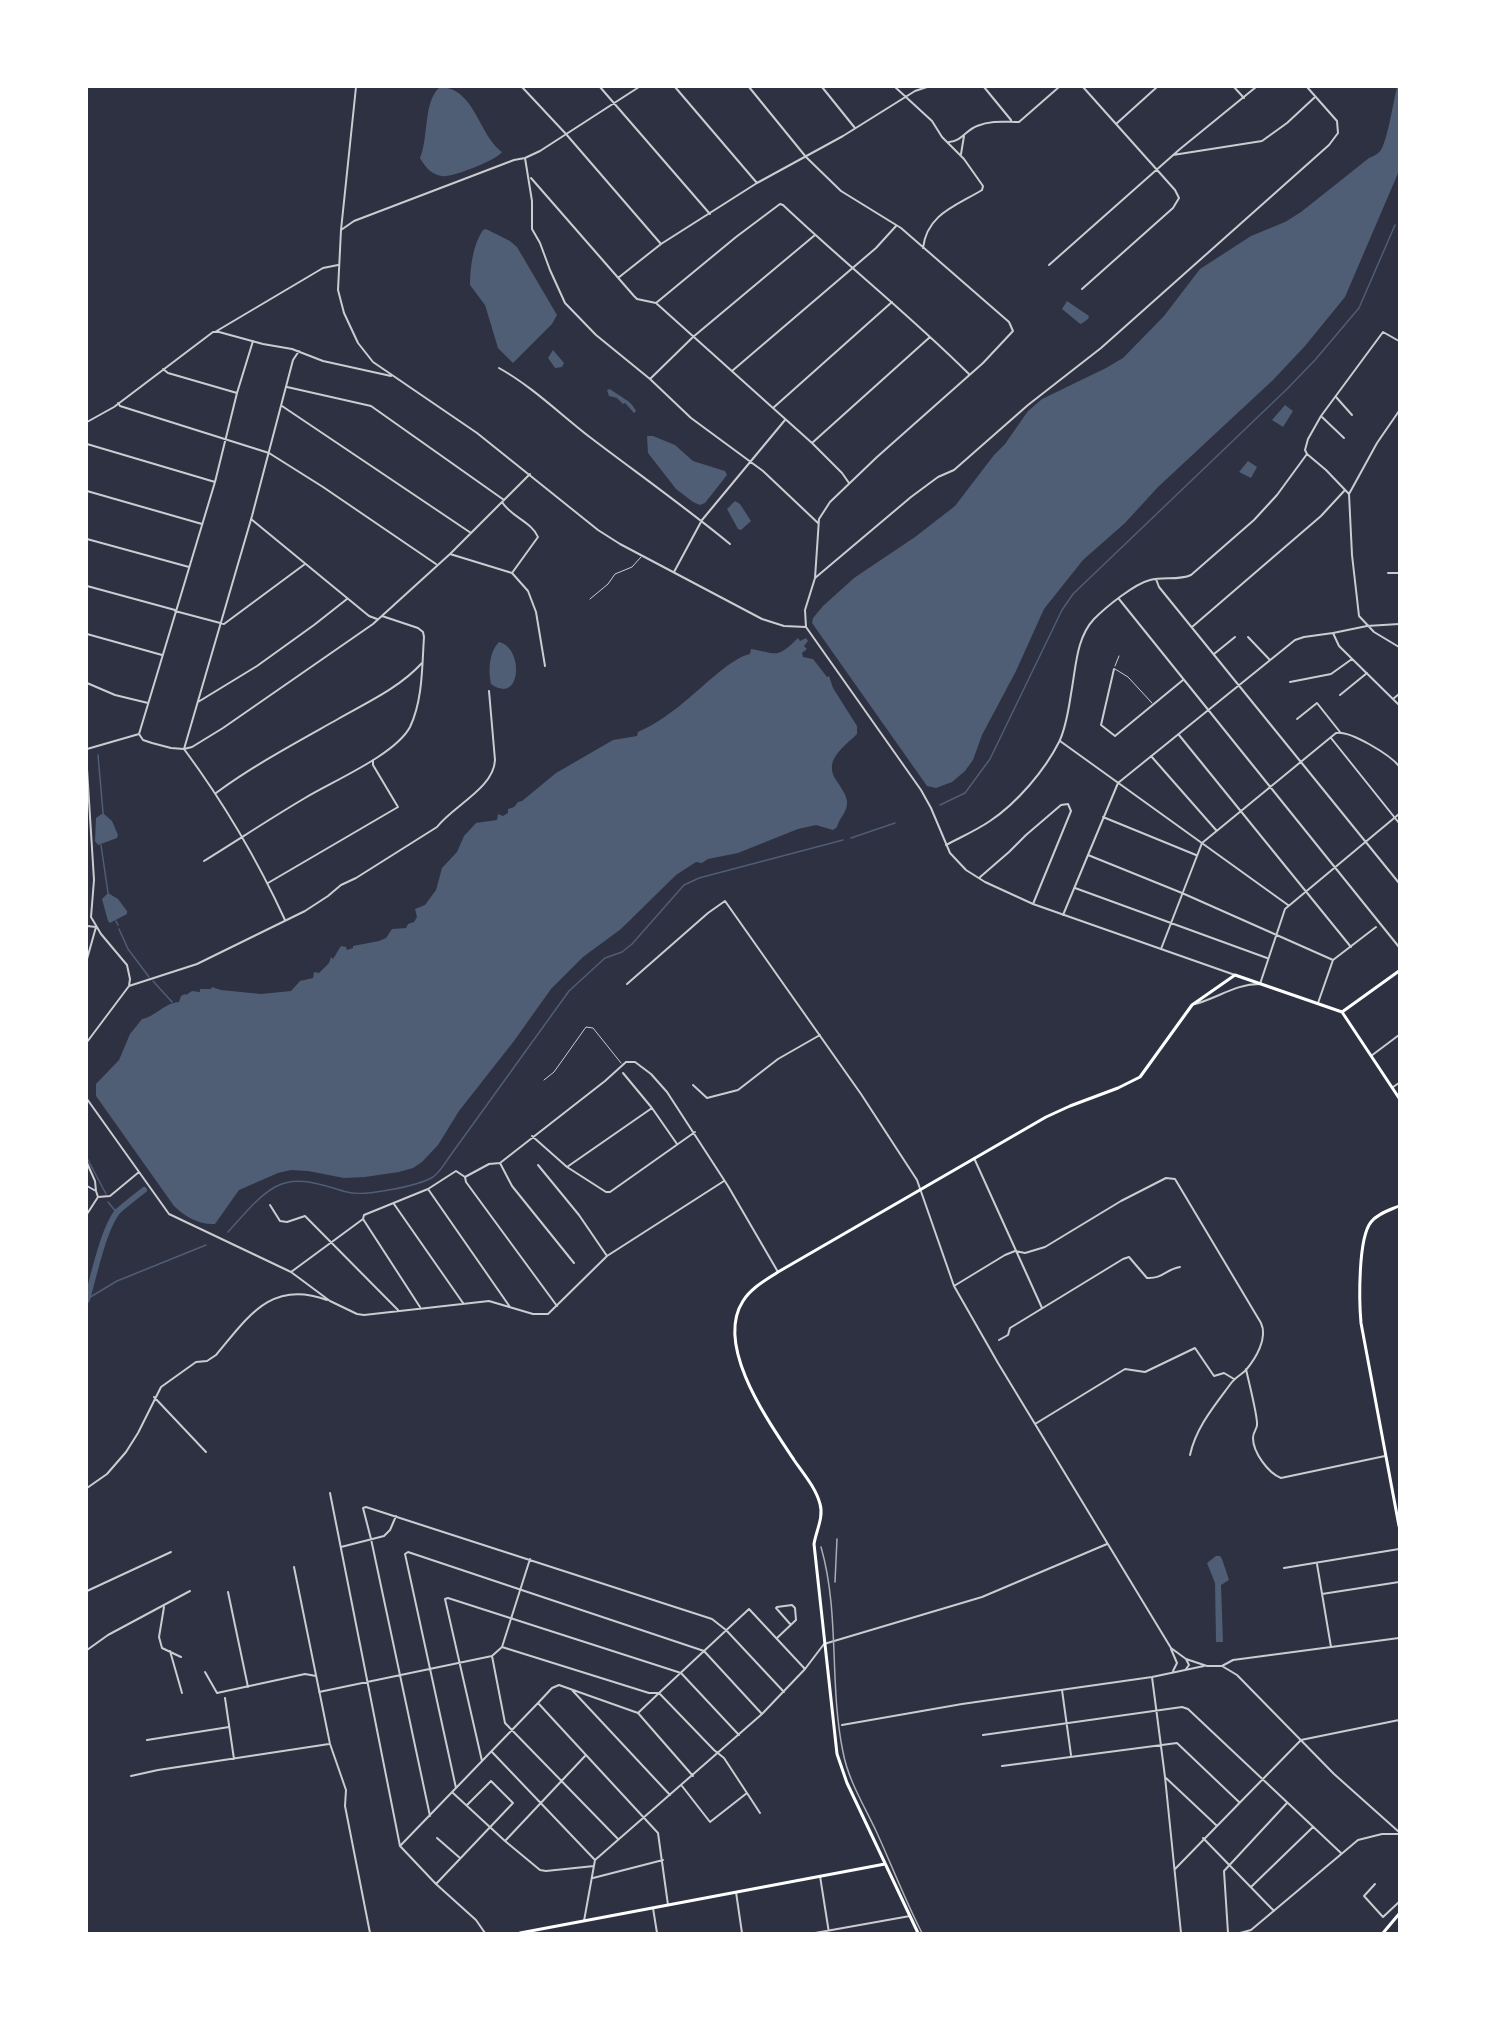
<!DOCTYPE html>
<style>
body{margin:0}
#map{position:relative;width:1486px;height:2020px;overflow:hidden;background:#2d3142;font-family:Raleway,sans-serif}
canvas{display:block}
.frame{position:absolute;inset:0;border:88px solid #fff;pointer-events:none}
</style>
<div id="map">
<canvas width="1486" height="2020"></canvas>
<div class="frame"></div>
</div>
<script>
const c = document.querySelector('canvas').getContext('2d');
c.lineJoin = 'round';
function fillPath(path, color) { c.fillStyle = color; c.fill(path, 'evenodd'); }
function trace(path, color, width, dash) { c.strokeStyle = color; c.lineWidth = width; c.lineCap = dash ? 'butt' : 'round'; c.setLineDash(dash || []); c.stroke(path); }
const water = new Path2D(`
 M440 87C475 88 478 134 502 152 497 160 449 179 441 176 431 174 425 167 420 158 429 137 423 101 440 87Z
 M1397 87H1399V171L1345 297 1305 346 1273 380 1158 487 1125 523 1083 560 1044 609 1016 671 982 735 973 760 965 771 952 782 936 788 927 786 812 623 813 618 823 606 854 578 915 537 955 506 994 455 1005 444 1028 411 1042 399 1106 368 1123 358 1164 316 1200 269 1251 236 1285 222 1301 212 1369 158C1374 156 1378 154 1381 150 1388 138 1393 103 1397 87Z
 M486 229 510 241 517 247 557 315 552 324 513 363 498 348 485 305 470 285C470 268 473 244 483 230Z
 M1067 301 1089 316 1088 319 1081 324 1079 323 1062 309Z
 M553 350 564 363 562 367 555 368 548 358Z
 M610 389C620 397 631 400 636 411L634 413 625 403 623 404 617 398 609 396 607 390Z
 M1285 405 1293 411 1283 427 1272 420Z
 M647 436H653L675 445 693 461 725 471 727 475 705 503 700 505 693 502 676 489 648 453Z
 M1248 461 1257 467 1251 478 1239 472Z
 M735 501 740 504 751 521 741 530 738 529 727 509Z
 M798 638 800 641 806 638 808 641 804 646 807 649 802 653 803 657 813 659 827 677 829 676 833 688 857 726V734C844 747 823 760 836 780 840 786 846 794 847 801 848 812 839 818 837 827L833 830 816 825 798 829 738 853 708 859 702 863 696 862 676 875 621 929 583 957 551 989 514 1041 459 1111 438 1145 422 1162 413 1168 399 1172 365 1177 344 1178 308 1171 291 1170 278 1173 239 1190 215 1224C200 1225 185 1217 174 1206L96 1096V1084L119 1060 130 1034 142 1019C155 1017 164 1003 179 1002L181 996 185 994 186 995 192 991 200 992V989H211L212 987 221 990 261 994 291 991 300 981 313 978 314 972 319 973 329 963 331 957 333 959 341 946 346 947 347 950 353 948V946L379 941 386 938 392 929 406 928 408 924 414 922 417 917 415 909 425 905 436 890 442 868 457 852 464 836 476 823 497 820 498 814 503 816 508 813V809L514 807 518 802 522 801 556 773 613 740 637 736 638 732C656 724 674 711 689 698 704 686 731 658 750 654L751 649C777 653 776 660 798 638Z
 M499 642C524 647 522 706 491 684 488 670 489 652 499 642Z
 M103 813 112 821 118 835 117 838 98 845 95 841 96 818Z
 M108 893 118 899 127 911V914L110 923 108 921 102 899Z
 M1216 1556H1220L1222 1559 1229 1580 1221 1585 1223 1642H1216L1215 1583 1207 1563Z`);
const stream = new Path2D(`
 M1399 216V215
 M98 755 103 813
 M940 805 965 793 990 759 1062 610 1073 594 1287 389 1315 360 1359 308 1395 225
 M851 838 895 823
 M101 845 108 893
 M116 921 118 925
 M119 929 128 949 149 977
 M153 981 172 1002
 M87 1158 106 1194
 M108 1202 117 1213
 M228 1232C242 1217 256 1198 275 1187 298 1174 324 1186 347 1192 363 1197 418 1186 433 1177 440 1172 445 1163 450 1156L569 991 605 958 622 952 632 944 684 885 699 878 843 840
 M87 1299 117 1281 206 1245`);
const river = new Path2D(`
 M87 1300C93 1278 104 1227 118 1211 126 1204 135 1197 144 1190`);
const service = new Path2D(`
 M590 599 608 584 615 574 632 567 641 557
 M1115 666 1119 656
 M1115 669 1128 677 1152 703
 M544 1080 554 1072 586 1027 593 1028 621 1063`);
const minor = new Path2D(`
 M356 87 341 230 338 290 344 313 358 343 373 362 477 433 598 530 620 544 762 619 784 626 806 627 805 610 815 578 819 519 830 502 877 457 983 363 1013 331 1009 322 901 228 841 191 806 157 749 87
 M522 87 566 134 661 244
 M600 87 710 214
 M675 87 757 183
 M822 87 855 128
 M895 87 932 121 942 137 964 159 983 186 982 190C956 206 927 214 923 248
 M984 87 1011 120
 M1234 87 1244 98
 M1116 124 1157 87
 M949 142C962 141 966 130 977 126 992 120 1004 122 1019 122L1059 87
 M961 154 964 136
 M1173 155 1262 141 1287 123 1315 97
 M525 158 532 201V229L540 243 550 270 565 303 596 335 650 379 691 418 763 471 818 523
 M531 178 634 296 637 299 656 303 812 443 842 473 849 483
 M341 230 354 221 375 213 514 160 525 158 540 151 639 87
 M1049 265 1180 149 1256 87
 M618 278 661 244 757 183 843 136 915 91 927 87
 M1082 289 1164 216 1173 208 1179 198 1175 190 1083 87
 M656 303 736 237 780 204 783 205C844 263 910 315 969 374
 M215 332 323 268 338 265
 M499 368C533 387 561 415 591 438 637 473 685 507 730 544
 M163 369 168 373 237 393
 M732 371 876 248 896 226
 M650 379 693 337 815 235
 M287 387 371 406 504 500
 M1336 397 1352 415
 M118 403 120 406 269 453 323 487 436 564
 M282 406 471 533
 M773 408 892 302
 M1399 411 1377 443 1349 494 1352 555 1359 616 1374 632 1399 647
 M1322 417 1344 438
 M87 422 114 407 213 332H219L263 344 292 349 323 361 391 376
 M812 443 930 337
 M87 444 215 482
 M87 491 202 524
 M1349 494 1326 470 1307 454 1305 450 1308 439 1321 416 1383 332 1399 341
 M502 502C511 517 532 522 538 537L512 573
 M251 519 369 616 377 619
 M87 539 189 567
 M450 554 512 573 528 591 536 612 545 666
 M674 572 702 520 785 420
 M1388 573H1399
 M815 578 911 497 938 477 954 470 1028 405 1101 348 1329 145 1338 133 1337 121 1307 87
 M1156 579 1159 587 1399 883
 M87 586 175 610
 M1119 599 1399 947
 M175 611 224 624 305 564
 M1192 627 1321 516 1345 490
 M1333 633 1339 646 1399 705
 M87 634 162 655
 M1248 637 1269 659
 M1214 654 1235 637
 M1114 669 1101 725 1115 736 1183 680
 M1290 682 1331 674 1352 659
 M87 683 115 695 148 703
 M1340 695 1367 673
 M1393 699 1399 694
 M198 702 257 666 314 625 347 599
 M1297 719 1317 703 1340 732
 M139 734 143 740 152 743 171 748 184 749 192 747 223 728 373 624 450 554 530 474
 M139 734 215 482 237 393 253 341
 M1179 735 1351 947
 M1331 738 1399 823
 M1060 741 1288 905
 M87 749 139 734
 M184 749 252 516 293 360 299 351
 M184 749C224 803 257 859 285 920
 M1151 756 1216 830
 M87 769 94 880 91 917 101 934 127 965 130 979 129 986 87 1042
 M216 793C252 766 299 741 338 719 368 702 399 688 422 663
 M1103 817 1196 855
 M946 845C961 837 977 830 990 821 1017 803 1045 770 1059 742 1067 726 1069 705 1072 688 1076 665 1077 637 1094 619 1106 607 1134 584 1150 580 1163 576 1178 581 1191 575L1254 520 1277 495 1307 454
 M1088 855 1182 893 1333 960
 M204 861C238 840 271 818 305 798 333 781 395 755 410 727 423 700 422 665 424 637L423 632 418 628 382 616
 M979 878 1009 852 1026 835 1061 805 1068 804 1071 811 1033 904
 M268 883 398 807 373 765V760
 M1075 888 1267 958
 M1063 915 1118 783 1295 640 1304 637 1333 633 1367 626 1399 624
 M87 926 96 927
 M1161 949 1202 843 1336 733C1350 730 1390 755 1399 766
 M87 959 96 927
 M1333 960 1376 927
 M627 984 708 913 725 901 861 1094 917 1180 954 1286 998 1363 1171 1648 1186 1659 1207 1666H1222L1237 1675 1334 1774 1399 1832
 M129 986 197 964 305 911 328 896 341 885 356 878 437 827C453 806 494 788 495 760L489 691
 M1318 1003 1333 960
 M1195 1004C1218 998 1235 984 1260 984L1285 909 1399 814
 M1371 1056 1399 1035
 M623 1073 652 1108
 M693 1085 707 1098 738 1090 778 1059 820 1035
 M1393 1087 1399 1083
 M87 1099 169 1214 291 1272 330 1301 357 1314 364 1315 489 1301 533 1314H548L607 1256 724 1181
 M532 1136 567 1167 606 1192H610L695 1132
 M974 1158 1042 1308
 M87 1163 95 1181 96 1191
 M500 1163 512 1186 574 1263
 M538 1165 579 1215 607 1256
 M567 1167 652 1108 677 1144
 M465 1177 466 1182 557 1306
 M87 1186 96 1191 98 1197
 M428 1189 510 1307
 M394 1204 463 1303
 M270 1205 280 1221 287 1222 305 1216 398 1310
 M87 1214 98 1197 110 1196 139 1172
 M363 1219 420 1307
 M291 1272 363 1219 364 1215 428 1189 456 1171 465 1177 489 1164 500 1163 605 1081 626 1062H635L651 1074 667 1092 728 1186 778 1272
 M954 1286 1005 1255 1015 1251 1025 1253 1045 1247 1121 1201 1166 1178 1175 1179 1261 1323C1268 1338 1256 1358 1246 1370 1242 1374 1236 1377 1232 1382 1215 1405 1196 1427 1190 1455
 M999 1340 1008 1335 1010 1328 1123 1259 1129 1257 1147 1278C1163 1279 1166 1269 1180 1267
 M1246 1369C1248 1379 1258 1417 1257 1425 1257 1429 1253 1432 1253 1438 1253 1452 1268 1473 1281 1478L1385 1456
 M154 1397 206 1452
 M1035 1424 1125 1369 1145 1372 1195 1348 1214 1376 1224 1373 1234 1379
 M87 1488 107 1474 126 1452 138 1433 161 1387 196 1362 207 1361 216 1355C248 1317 271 1279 327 1300
 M330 1493 400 1846 436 1884 476 1920 485 1933
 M341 1547 384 1536 390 1530 396 1516
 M1317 1564 1331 1647
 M294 1567 330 1744 346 1790 345 1806 370 1933
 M1284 1568 1399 1549
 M87 1591 171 1552
 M228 1592 248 1687
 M1322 1594 1399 1582
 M164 1607 159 1637 162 1648 181 1657
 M777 1638 796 1620 795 1608 792 1605 777 1607 776 1608 791 1625
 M502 1647 530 1559
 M1171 1649 1177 1663 1173 1671
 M87 1650 108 1635 190 1591
 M170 1651 182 1693
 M492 1656 505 1723 618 1839
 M1222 1666 1233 1660 1399 1638
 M1186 1669 1189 1665 1186 1659
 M205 1672 217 1693 305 1674 316 1676
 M1152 1677 1165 1777 1181 1933
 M572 1690 670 1795
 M1062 1690 1071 1755
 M319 1692 492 1656 502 1647 649 1693H659L749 1609 805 1669
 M225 1698 234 1759
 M538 1703 552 1688 559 1685 638 1713 693 1776
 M638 1713 659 1693 714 1750 724 1758 747 1793 710 1822 682 1786
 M842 1725 962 1704 1152 1677 1204 1666
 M983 1735 1182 1707 1188 1709 1341 1853
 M147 1740 229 1727
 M492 1752 595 1860
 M482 1761 445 1599 448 1598 681 1673 739 1735
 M1002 1766 1177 1743 1239 1802
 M131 1776 158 1770 329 1744
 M1166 1778 1216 1825
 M456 1788 405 1554 408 1552 704 1651 762 1714
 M453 1793 505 1841 540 1870 546 1871 594 1866
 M747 1793 760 1813
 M430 1816 371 1539 363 1508 366 1507 712 1619 726 1630 784 1692
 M437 1838 460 1858
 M1203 1838 1274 1911
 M505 1841 585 1756
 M400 1846 538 1703 658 1833 668 1905
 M1175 1869 1301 1740 1399 1720
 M820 1876 829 1933
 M593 1878 663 1860
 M436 1884 513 1803 491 1781 467 1805
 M1375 1884 1364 1896 1383 1917 1399 1902
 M1251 1887 1313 1827
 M736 1892 742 1933
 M653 1908 657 1933
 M584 1921 595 1860 762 1714 805 1669 824 1644 982 1597 1107 1544
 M815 1933 910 1916
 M1228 1933 1224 1871 1287 1803
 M1240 1933 1251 1930 1358 1840 1382 1834H1399`);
const tertiary = new Path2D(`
 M806 627 921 790 931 808 950 853 966 870 985 882 1033 904 1235 975`);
const secondary = new Path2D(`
 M1342 1012 1399 1098
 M1342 1012 1399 971
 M1399 1206C1390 1210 1378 1213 1371 1222 1358 1238 1359 1301 1361 1323L1399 1526
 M520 1933 885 1864
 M918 1933 847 1783 837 1754 814 1544C816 1531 824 1517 820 1504 816 1488 803 1473 794 1460 769 1422 714 1346 743 1301 751 1288 766 1280 778 1272L1046 1117 1070 1106 1118 1088 1140 1077 1192 1005 1235 975 1342 1012
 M1383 1933 1399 1914`);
const rail = new Path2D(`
 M821 1547C840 1613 829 1685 843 1752 848 1780 865 1807 877 1833 892 1866 905 1900 922 1933
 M835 1582 837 1539`);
fillPath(water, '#4f5d75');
trace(stream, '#4f5d75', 1.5);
trace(river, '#4f5d75', 6);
trace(service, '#caccd0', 1);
trace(minor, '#caccd0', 2);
trace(tertiary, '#caccd0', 2);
trace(secondary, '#fff', 3);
trace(rail, '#abadb3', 1.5);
</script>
